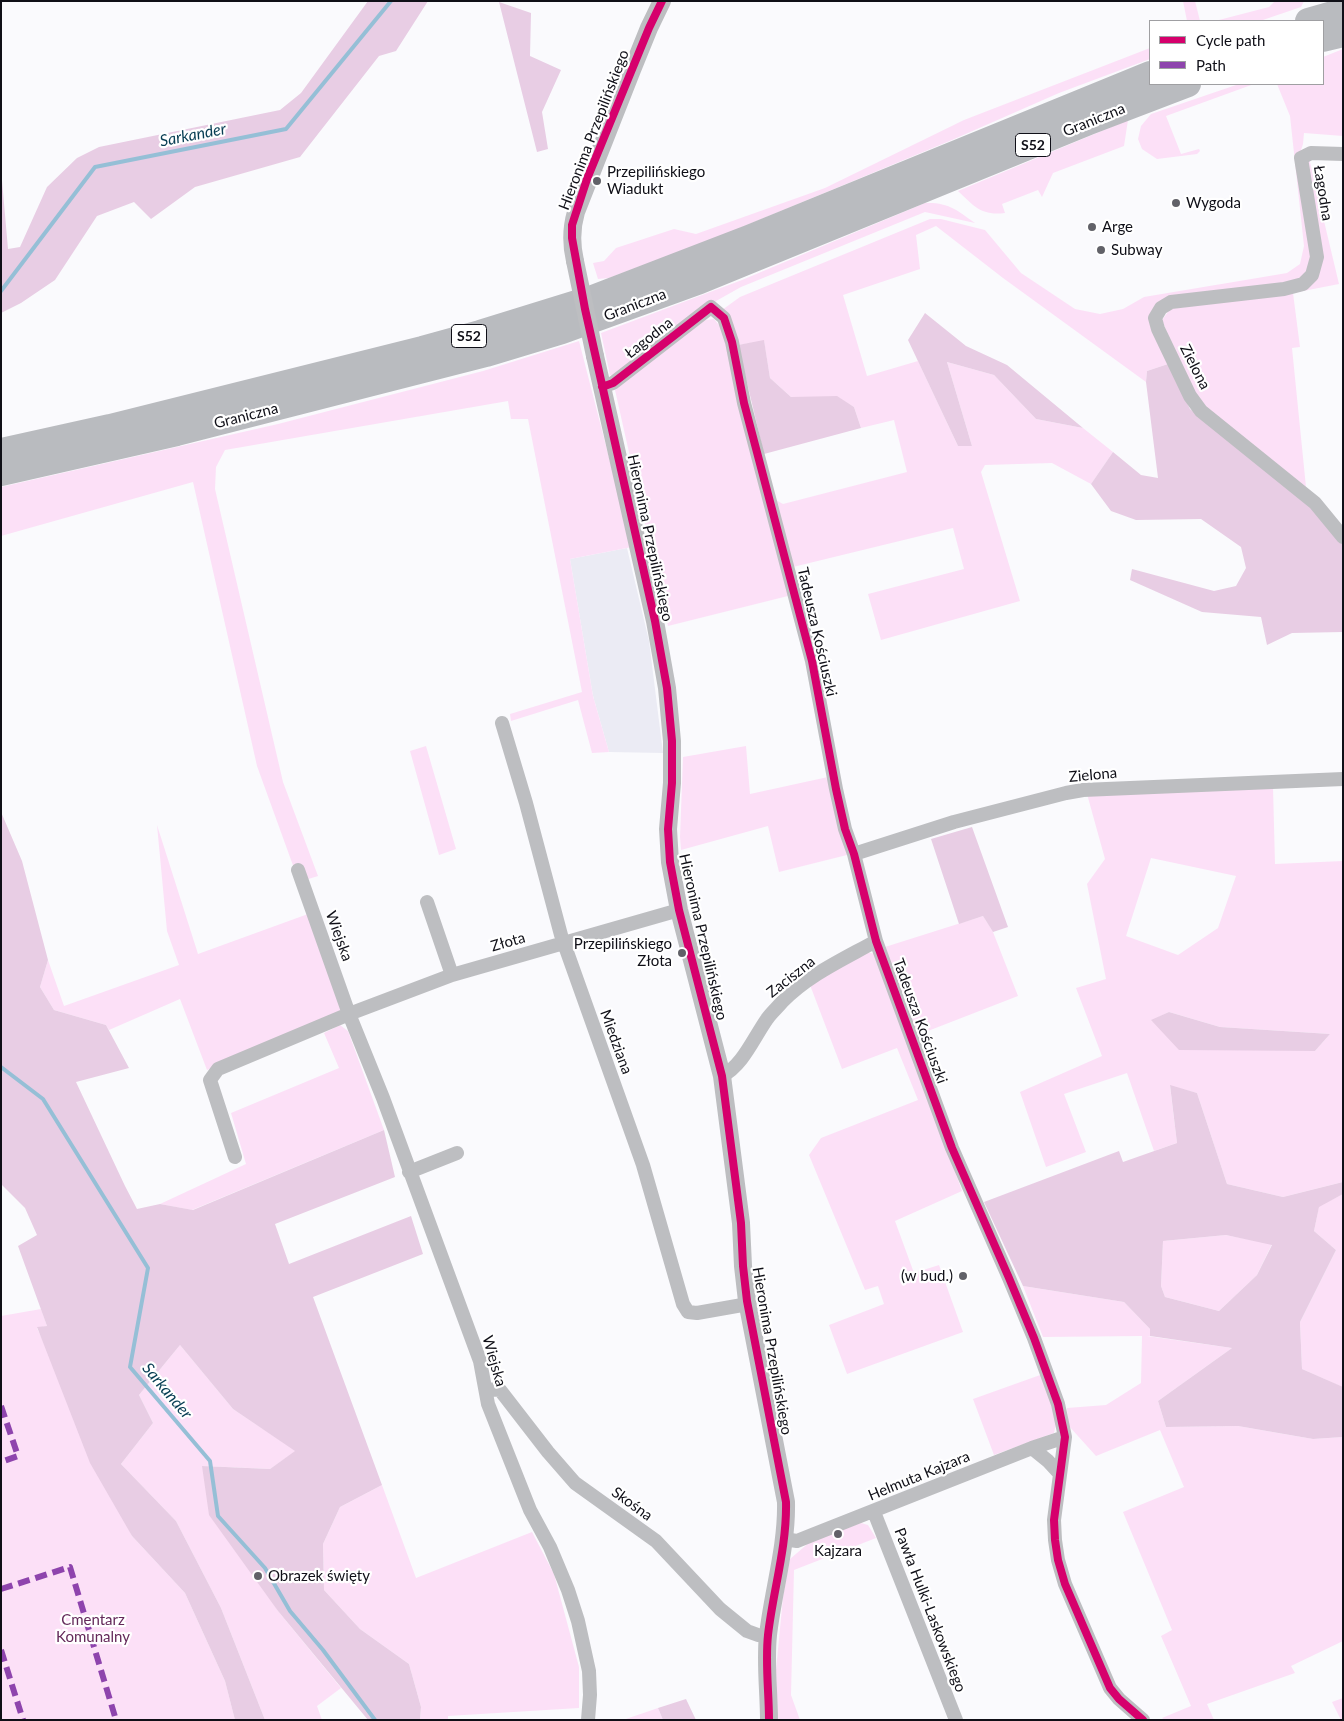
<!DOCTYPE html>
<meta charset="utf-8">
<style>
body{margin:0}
#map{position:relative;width:1344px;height:1721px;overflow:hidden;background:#fafafd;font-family:Lato,sans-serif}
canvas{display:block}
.frame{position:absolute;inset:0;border:2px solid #0f0f17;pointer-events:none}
.legend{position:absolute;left:1149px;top:20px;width:175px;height:65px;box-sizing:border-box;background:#fff;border:1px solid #9f9fa2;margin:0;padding:6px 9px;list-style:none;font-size:15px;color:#0f0f17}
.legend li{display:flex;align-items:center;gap:10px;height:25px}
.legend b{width:25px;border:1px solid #9f9fa2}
</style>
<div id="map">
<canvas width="1344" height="1721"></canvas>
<div class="frame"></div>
<ul class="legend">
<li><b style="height:6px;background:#d6006c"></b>Cycle path</li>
<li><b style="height:6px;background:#8e44ad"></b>Path</li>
</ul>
</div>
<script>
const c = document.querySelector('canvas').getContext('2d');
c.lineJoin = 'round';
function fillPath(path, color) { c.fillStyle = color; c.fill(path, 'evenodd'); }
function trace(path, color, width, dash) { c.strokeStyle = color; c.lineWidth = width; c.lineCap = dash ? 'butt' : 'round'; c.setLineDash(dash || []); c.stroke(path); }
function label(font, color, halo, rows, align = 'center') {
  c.font = font + ' Lato,sans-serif'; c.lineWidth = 4.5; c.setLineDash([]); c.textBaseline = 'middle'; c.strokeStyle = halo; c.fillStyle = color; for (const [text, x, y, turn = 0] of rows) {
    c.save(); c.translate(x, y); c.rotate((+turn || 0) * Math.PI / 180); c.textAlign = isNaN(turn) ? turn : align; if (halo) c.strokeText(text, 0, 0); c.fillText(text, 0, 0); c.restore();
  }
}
const built = new Path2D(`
 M627 548 649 641 663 753 609 752 593 696 570 559Z`);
const green = new Path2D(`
 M1183 1H1195L1200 21H1187Z
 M1275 1H1304L1301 7 1260 21H1215L1269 7Z
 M1150 48V59L1059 93 952 140 711 240 609 278 598 279 593 263 604 261 616 248 674 229 696 234 825 188 964 120Z
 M1343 49V136L1304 133 1303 144 1299 156 1313 254 1309 271 1299 280 1150 314 1168 364 1147 371 1146 382 1003 278 936 226 916 235 920 269 843 295 867 376 918 361 958 446H972L947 362 994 375 1036 419 1083 428 1113 452 1091 484 1052 463 985 465 981 472 1020 601 881 640 868 594 964 569 953 528 793 567 776 500 783 504 907 472 894 420 861 428 854 407 837 397H791L770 378 764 341 738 345 722 310 740 297 930 219H941L985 230 1021 273 1075 309 1100 314 1123 309 1144 297 1287 273 1300 264 1304 246 1290 116 1277 84H1323V57Z
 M1239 84H1254L1166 116 1181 154 1199 149 1200 151 1197 154 1157 159 1142 149 1138 139 1141 126 1151 114Z
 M1128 120 1124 146 1053 173 1042 197 1038 190 1002 204 1005 213C981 216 974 206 958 191Z
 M1309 158 1339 284 1293 293 1300 347 1292 348 1306 487 1207 408 1191 392 1162 320 1170 309 1292 293 1316 273 1306 168Z
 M925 203C948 202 957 210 975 223L925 212 741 287 700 310 614 376 610 375 601 333 742 280Z
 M714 319 724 331 792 595 668 626 615 390 700 321Z
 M579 341 632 547 570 559 593 696 609 752 592 753 578 700 511 721 510 714 582 692 528 419H511L508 401 225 450 216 467 215 489 283 782 318 876 299 882 257 766 193 482 1 536V487L278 424 483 371Z
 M426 746 456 849 439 855 410 751Z
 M746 746 750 794 828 777 847 855 779 872 768 826 681 850 680 837 683 757Z
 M1273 787 1275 864 1343 861V1182L1283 1197 1227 1184 1197 1093 1170 1086 1177 1143 1154 1151 1127 1073 1064 1094 1086 1152 1046 1167 1020 1092 1102 1056 1076 988 1106 979 1087 884 1105 859 1087 794ZM1151 858 1236 876 1218 928 1178 955 1126 936ZM1169 1012 1220 1027 1330 1034 1315 1051 1151 1021Z
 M157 825 198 954 308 914 344 1011 207 1070 180 999 109 1030 106 1025 54 1010 40 987 48 960 64 1006 179 965 167 931Z
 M983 916 993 932 1018 996 915 1036 885 947Z
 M863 952 877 954 962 1191 895 1221 914 1273 939 1265 963 1332 847 1374 829 1325 884 1304 878 1286 865 1290 809 1155 821 1138 918 1100 897 1048 842 1069 810 985Z
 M340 1025 348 1031 384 1130 192 1210 160 1204 246 1164 231 1113 339 1068 324 1033Z
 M1343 1194V1387H1342L1302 1369 1300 1322 1336 1250 1314 1231 1319 1206Z
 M1226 1235 1272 1244 1257 1275 1219 1311 1165 1297 1161 1286 1163 1241Z
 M1023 1286 1124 1302 1150 1329V1336H1147L1232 1348 1158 1401 1166 1427 1238 1426 1313 1439 1343 1437V1641L1291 1666 1295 1673 1207 1704 1214 1720H1165L1162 1718 1191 1706 1161 1636 1172 1630 1123 1512 1184 1487 1160 1430 1096 1456 1068 1425 1067 1408 1106 1405 1141 1383 1142 1336 1043 1337Z
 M41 1309 47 1326 37 1328 132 1536 185 1593 225 1681 235 1720H1V1316Z
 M180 1345 233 1409 296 1451 270 1469 203 1466 278 1611 341 1688 317 1706 322 1720H265L221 1608 176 1521 121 1464 153 1423 139 1395Z
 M1043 1374 1057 1420 1054 1433 994 1455 973 1399Z
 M382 1485 416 1578 532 1532 554 1574 579 1667V1708L448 1716V1720H420L421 1707 409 1664 360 1629 324 1590 323 1544 340 1507Z
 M861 1523 868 1525 876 1538 794 1570 791 1695 800 1720H778L776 1670 783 1597 790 1559 811 1541Z
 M1343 1698V1720H1341L1332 1702Z
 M658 1708 663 1720H623Z`);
const forest = new Path2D(`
 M368 1H428L396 51 379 56 300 157 195 187 151 219 134 202 97 216 55 280 21 303 1 313V169L8 249 20 247 47 187 77 158 99 147 280 110 301 93Z
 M499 2 531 13 530 56 561 70 542 112 548 149 537 152Z
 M925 313 966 346 1007 365 1083 428 1036 419 994 375 947 362 972 446H958L908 340Z
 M764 340 770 378 791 397 837 396 854 407 861 428 764 454 738 345Z
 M1168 364 1190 409 1313 507 1343 544V632L1292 633 1267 645 1261 617 1202 612 1130 580 1132 569 1214 591 1236 586 1246 568 1241 547 1201 519 1136 520 1111 511 1091 484 1113 452 1141 475 1158 478 1146 382 1147 371Z
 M1 812 22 861 48 960 40 987 54 1010 106 1025 129 1068 76 1082 125 1186 137 1209 160 1204 193 1210 384 1130 395 1177 275 1224 289 1264 411 1216 423 1254 313 1297 382 1485 340 1507 323 1544 324 1590 360 1629 409 1664 421 1707 420 1720H368L278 1611 209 1515 202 1466 270 1469 295 1451 233 1409 180 1345 139 1395 153 1423 121 1464 176 1521 221 1608 265 1720H235L225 1681 185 1593 132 1536 90 1463 37 1327 47 1326 18 1246 37 1235 25 1208 1 1184Z
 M972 827 1008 927 993 932 983 916 959 924 931 839Z
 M1169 1012 1220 1027 1330 1034 1315 1051 1179 1050 1151 1020Z
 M1170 1085 1197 1093 1227 1184 1283 1197 1343 1182V1194L1319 1207 1314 1231 1336 1250 1300 1322 1302 1369 1343 1387V1437L1313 1439 1238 1426 1166 1427 1158 1401 1232 1348 1150 1336V1329L1124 1302 1023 1286 984 1202 1119 1151 1123 1162 1177 1143ZM1226 1235 1272 1245 1257 1275 1219 1311 1165 1297 1161 1286 1163 1241Z
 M686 1699 696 1720H663L658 1708Z`);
const stream = new Path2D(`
 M1 291 95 167 286 129 391 1
 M1 1067 43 1099 148 1268 130 1367 210 1461 218 1516 265 1568 290 1611 323 1650 375 1720`);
const minor = new Path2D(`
 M1343 154 1311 153 1301 158 1317 257 1312 275 1303 284 1284 289 1171 302 1161 308 1155 318 1158 329 1190 396 1201 411 1315 503 1343 537
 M602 387 613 383 711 307 724 318 732 342 744 403 812 661 836 789 845 829 854 854 876 941 952 1148 1009 1278 1034 1338 1058 1404 1065 1437 1054 1520 1055 1540 1058 1560 1065 1584 1110 1688 1119 1699 1143 1720
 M502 723 526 803 561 935 643 1165 683 1304 688 1312 697 1313 748 1304
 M854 854 954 822 1066 793 1083 790 1343 779
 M298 870 349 1014 383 1098 480 1361 488 1404 530 1510 550 1547 568 1590 578 1621 589 1671 590 1695 588 1720
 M427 902 452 975
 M722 1076C743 1065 753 1039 767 1019 771 1013 777 1008 782 1002 808 975 844 959 876 941
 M235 1157 210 1080 218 1069 349 1014 452 975 679 910
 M409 1172 457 1153
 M487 1389 500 1390 548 1452 575 1483 656 1541 720 1609 747 1631 758 1635 768 1636
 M1032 1448 1048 1461 1060 1474
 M874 1512 956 1720
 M784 1539 797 1541 812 1535 1032 1448 1065 1437`);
const tertiary = new Path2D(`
 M575 261C571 244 571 229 576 212L632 70 649 28 662 1
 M595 356 655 621 667 688 672 741V783L668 829 670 862 679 910 722 1076 741 1223 743 1266 747 1301 786 1502C787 1547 773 1591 768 1635 765 1663 769 1692 769 1720`);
const motorway = new Path2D(`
 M1308 21 1343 11
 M1323 39 1343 34
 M1 451 110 427 422 349 480 333 593 298 749 238 1150 74
 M1 473 177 433 486 354 562 331 700 281 1089 122 1188 84`);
const tertiaryBridge = new Path2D(`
 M575 261 595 356`);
const quiet = new Path2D(`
 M1 1406 18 1456 1 1462
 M1 1589 70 1567 116 1720
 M1 1650 23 1720`);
const cycleway = new Path2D(`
 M662 1 649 28 587 179 572 225V238L585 309 655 621 667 688 672 741V783L668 829 670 862 679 910 722 1076 741 1223 743 1266 747 1301 786 1502C787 1547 773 1591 768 1635 765 1663 769 1692 769 1720
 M602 387 613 383 711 307 724 318 732 342 744 403 812 661 836 789 845 829 854 854 876 941 952 1148 1009 1278 1034 1338 1058 1404 1065 1437 1054 1520 1055 1540 1058 1560 1065 1584 1110 1688 1119 1699 1143 1720`);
const markers = [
 [597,181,5,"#616168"],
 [1176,203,5,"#616168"],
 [1092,227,5,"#616168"],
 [1101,250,5,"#616168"],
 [682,953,5,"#616168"],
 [963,1276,5,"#616168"],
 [838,1534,5,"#616168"],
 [258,1576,5,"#616168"]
];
const shields = [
 [1033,145,35],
 [469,336,35]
];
const shieldNames = [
 ["S52",1033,145],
 ["S52",469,336]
];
const streetNames = [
 ["Graniczna",1094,120,-22],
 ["Hieronima Przepilińskiego",594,130,-69],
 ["Łagodna",1323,193,81],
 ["Graniczna",635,305,-21],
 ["Łagodna",649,338,-38],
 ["Zielona",1195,367,63],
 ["Graniczna",246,416,-14],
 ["Hieronima Przepilińskiego",650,538,78],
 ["Tadeusza Kościuszki",817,632,77],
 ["Zielona",1093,775,-5],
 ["Wiejska",339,936,70],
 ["Hieronima Przepilińskiego",703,937,77],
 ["Złota",508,942,-16],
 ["Zaciszna",791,977,-38],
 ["Tadeusza Kościuszki",920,1021,70],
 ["Miedziana",616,1042,70],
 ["Hieronima Przepilińskiego",772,1351,80],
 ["Wiejska",494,1361,74],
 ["Helmuta Kajzara",919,1476,-22],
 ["Skośna",632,1504,36],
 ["Pawła Hulki-Laskowskiego",930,1610,69]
];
const poiNames = [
 ["Przepilińskiego",607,172],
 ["Wiadukt",607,189],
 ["Wygoda",1186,203],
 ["Arge",1102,227],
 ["Subway",1111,250],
 ["Przepilińskiego",672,944,"right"],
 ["Złota",672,961,"right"],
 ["(w bud.)",953,1276,"right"],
 ["Kajzara",838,1551,"center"],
 ["Obrazek święty",268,1576]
];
const parkNames = [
 ["Cmentarz",93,1620],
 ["Komunalny",93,1637]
];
const waterNames = [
 ["Sarkander",193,135,-11],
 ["Sarkander",167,1391,50]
];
fillPath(built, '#ebebf4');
fillPath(green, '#fce0f7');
fillPath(forest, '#e8cde4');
trace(stream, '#95bfd6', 4);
trace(minor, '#bdbec1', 14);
trace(tertiary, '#bdbec1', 18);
trace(motorway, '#b9bbbf', 26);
trace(tertiaryBridge, '#bdbec1', 18);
trace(quiet, '#8e44ad', 6, [12, 6]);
trace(cycleway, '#d6006c', 8);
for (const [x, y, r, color] of markers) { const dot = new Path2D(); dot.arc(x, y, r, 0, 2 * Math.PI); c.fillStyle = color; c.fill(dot); trace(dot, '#fff', 2); }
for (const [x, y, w] of shields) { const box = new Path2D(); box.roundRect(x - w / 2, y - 11.5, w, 23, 4); c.fillStyle = '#fff'; c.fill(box); trace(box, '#0f0f17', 1); }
label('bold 14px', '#0f0f17', null, shieldNames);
label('15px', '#0f0f17', '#fff', streetNames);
label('15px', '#0f0f17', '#fff', poiNames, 'left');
label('15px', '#64295a', '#fff', parkNames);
label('italic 16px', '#073d53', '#fff', waterNames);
</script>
